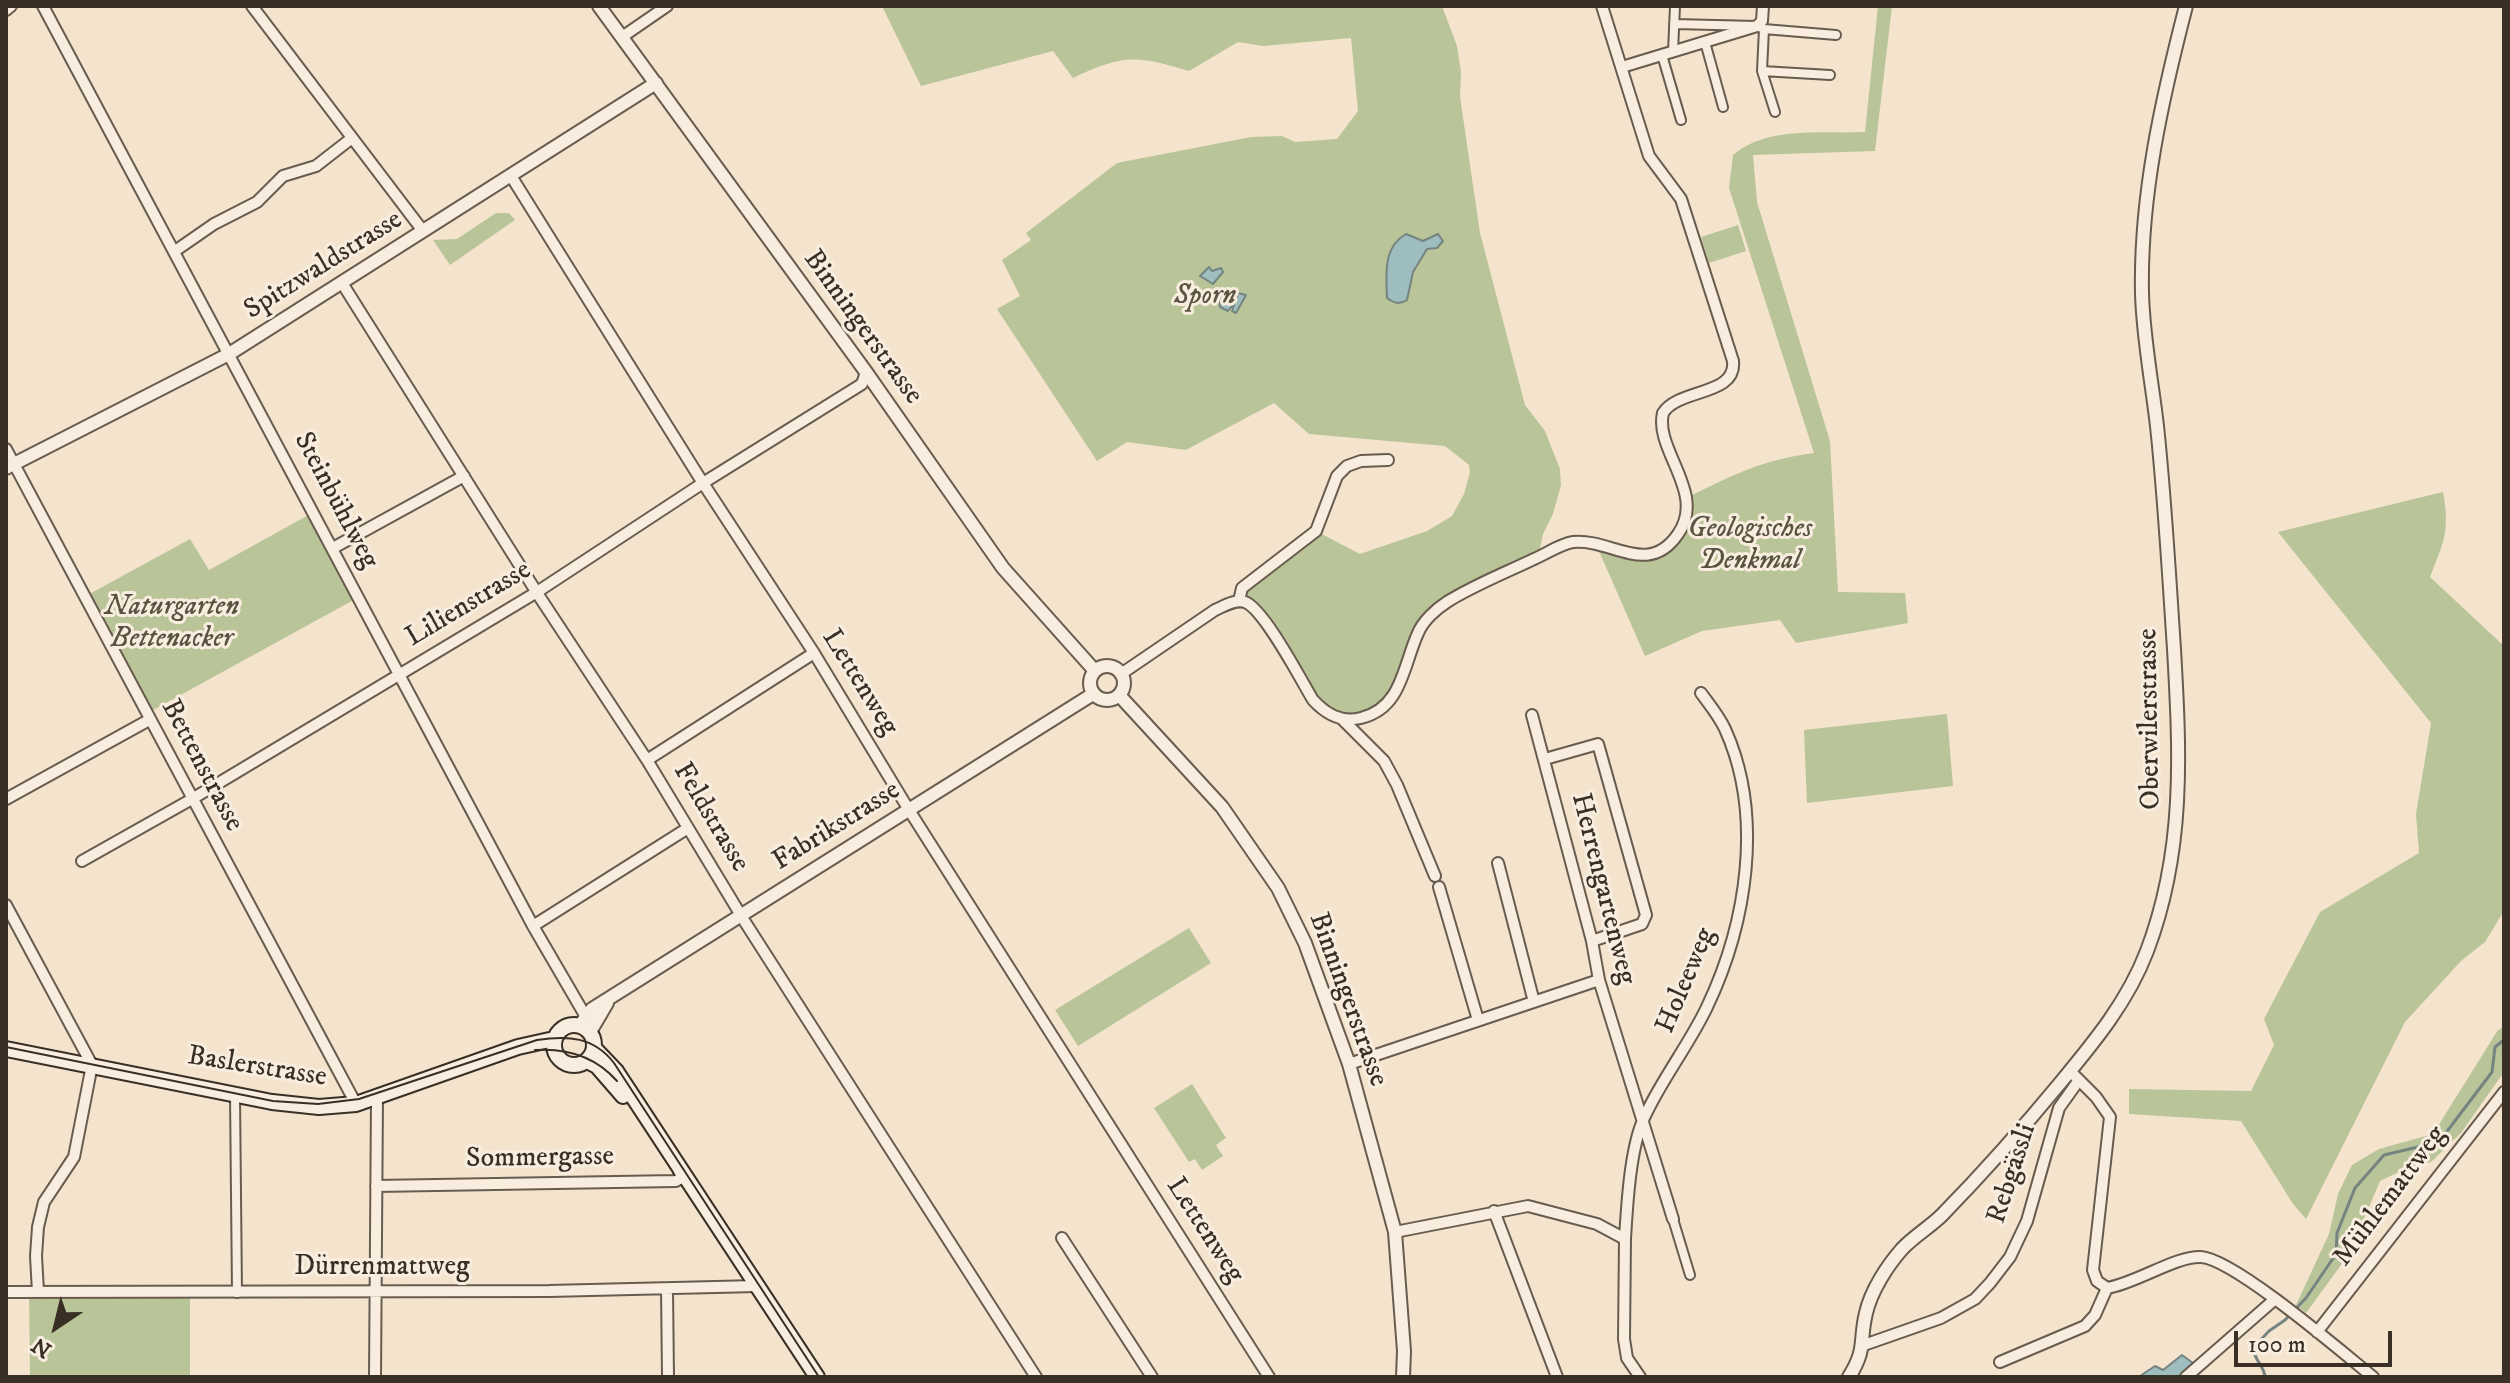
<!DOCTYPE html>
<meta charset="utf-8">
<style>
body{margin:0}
#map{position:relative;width:2510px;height:1383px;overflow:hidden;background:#f4e4cd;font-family:"IM FELL DW Pica",serif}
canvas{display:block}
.frame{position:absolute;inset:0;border:8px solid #392f25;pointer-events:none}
.north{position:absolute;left:16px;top:1287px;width:80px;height:80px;-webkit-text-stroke:6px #f8edde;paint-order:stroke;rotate:215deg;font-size:22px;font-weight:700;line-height:32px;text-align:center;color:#392f25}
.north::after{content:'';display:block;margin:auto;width:28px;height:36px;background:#392f25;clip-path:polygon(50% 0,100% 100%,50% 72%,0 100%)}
.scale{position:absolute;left:2234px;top:1331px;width:158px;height:36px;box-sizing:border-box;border:4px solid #392f25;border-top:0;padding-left:10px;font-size:24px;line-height:28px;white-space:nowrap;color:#392f25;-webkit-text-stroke:6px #f8edde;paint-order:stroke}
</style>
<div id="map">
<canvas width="2510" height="1383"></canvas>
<div class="frame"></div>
<div class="north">N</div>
<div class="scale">100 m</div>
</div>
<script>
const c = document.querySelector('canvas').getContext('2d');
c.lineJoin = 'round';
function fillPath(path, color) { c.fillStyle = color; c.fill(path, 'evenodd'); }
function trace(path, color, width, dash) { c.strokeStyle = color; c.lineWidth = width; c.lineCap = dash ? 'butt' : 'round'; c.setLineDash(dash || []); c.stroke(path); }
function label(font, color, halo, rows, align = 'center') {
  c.font = font + ' "IM FELL DW Pica",serif'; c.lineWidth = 6; c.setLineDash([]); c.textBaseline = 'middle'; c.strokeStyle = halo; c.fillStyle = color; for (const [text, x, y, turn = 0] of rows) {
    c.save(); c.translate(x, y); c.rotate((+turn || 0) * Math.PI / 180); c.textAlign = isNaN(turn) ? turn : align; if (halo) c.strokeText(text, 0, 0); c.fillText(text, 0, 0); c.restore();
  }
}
const green = new Path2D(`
 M882 6H1442L1457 46 1461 72 1460 97 1480 233 1525 405 1545 431 1560 469 1561 485 1553 514 1543 534 1538 558 1432 614 1393 698 1352 720 1324 712 1260 612 1239 601 1242 588 1316 531 1360 554 1427 531 1452 516 1464 494 1470 472 1469 465 1445 446 1309 434 1274 403 1186 450 1127 442 1097 461 997 309 1020 296 1002 260 1031 240 1026 233 1117 163 1251 137 1282 136 1295 142 1337 139 1358 111 1351 38 1263 46 1238 42 1189 71C1137 55 1123 54 1073 78L1053 51 921 86Z
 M1878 6H1892L1875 151 1753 155 1757 202 1830 441 1838 592 1905 593 1908 623 1796 643 1780 620 1702 631 1645 656 1595 542 1649 556 1678 536 1686 498C1733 475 1761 460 1814 453L1729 188 1733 155C1767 126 1823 134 1865 132Z
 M496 213H509L515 220 450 265 433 240 457 239Z
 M1738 225 1746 251 1709 263 1701 237Z
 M2443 492C2450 530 2444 542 2430 577L2504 646V911L2485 942 2461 961 2405 1022 2306 1219 2293 1204 2241 1121 2129 1114V1089L2251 1091 2274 1045 2264 1019 2320 912 2419 853 2416 814 2431 723 2278 532Z
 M314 512 359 597 146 714 84 597 190 539 209 570Z
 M1947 714 1953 786 1807 803 1804 730Z
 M1189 928 1211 963 1078 1046 1055 1010Z
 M2504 1027V1072L2461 1133 2431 1162 2409 1167 2380 1181 2349 1254 2306 1313 2296 1305 2329 1234 2338 1194 2352 1165 2379 1149 2433 1134 2498 1030Z
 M1192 1084 1226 1138 1216 1145 1223 1156 1202 1170 1195 1159 1189 1162 1154 1108Z
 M190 1291V1377H30L29 1292Z`);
const water = new Path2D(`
 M1406 234 1423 241 1438 234 1443 241 1437 248 1427 249 1413 272 1407 300C1399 305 1394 303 1387 298 1386 273 1383 247 1406 234Z
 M1209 267 1212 271 1221 268 1223 272 1213 284 1200 276Z
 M1227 290 1234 292 1233 297 1236 300 1238 293 1246 295 1236 313 1232 311 1235 302 1228 311 1220 307 1219 300Z
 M2182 1355 2193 1363 2179 1377H2134L2140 1376 2155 1366 2163 1370Z`);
const stream = new Path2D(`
 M2265 1377C2264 1365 2255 1362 2253 1348L2269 1331 2285 1320 2306 1298 2336 1254 2337 1233 2355 1188 2384 1155 2439 1142 2492 1072 2495 1047 2504 1040`);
const pedestrian = new Path2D(`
 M1674 24 1757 26 1764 29 1836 35
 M1764 29 1762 71 1830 75
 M1705 42 1723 107
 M1673 52 1675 6
 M1662 55 1681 120
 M1762 71 1775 112
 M235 1095 237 1293
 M1673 1219 1690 1275`);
const minor = new Path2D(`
 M43 6 533 926 586 1017
 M252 6 423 231
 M6 10 11 6
 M622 37 667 6
 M1622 67 1757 26 1762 21 1763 6
 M511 176 701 480 814 653 909 810 1269 1377
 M175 251 214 224 257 202 283 176 316 166 352 138
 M342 283 539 596 647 760 745 922 1036 1377
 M6 449 356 1104
 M333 548 464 476
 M1239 601 1242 588 1316 531 1337 476 1347 466 1361 461 1388 460
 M1121 674 1215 610C1224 606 1235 599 1245 602 1264 609 1301 680 1313 700 1326 714 1341 723 1361 718 1402 708 1403 666 1418 633 1423 621 1436 609 1447 602 1474 585 1505 573 1534 559 1546 554 1560 544 1573 542 1611 538 1648 578 1678 534 1707 493 1654 450 1663 413 1679 388 1737 396 1733 361L1681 199 1649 156 1602 6
 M1532 715 1592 941 1599 980 1673 1219
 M1342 719 1384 761 1397 785 1435 876
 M1545 759 1598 744 1646 915 1642 924 1592 941
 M647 760 814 653
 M6 799 149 720
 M82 861 192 799 537 592 703 483 862 384 866 372
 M1498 863 1534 1002
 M1439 887 1478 1020
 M6 905 92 1065 74 1157 44 1202 38 1227 36 1256 38 1292
 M533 926 688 828
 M1349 1064 1599 980
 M2070 1071 2096 1097 2110 1117 2093 1270 2097 1281 2107 1288C2137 1283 2175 1256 2201 1257 2234 1259 2342 1352 2373 1377
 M376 1186 676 1181 683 1177 679 1171
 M1494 1211 1557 1377
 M1395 1232 1528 1206 1597 1224 1625 1239 1624 1339 1627 1358 1640 1377
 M1062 1238 1152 1377
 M1625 1239C1627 1206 1630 1148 1644 1118 1661 1080 1689 1045 1707 1007 1747 923 1764 815 1725 729 1719 716 1709 704 1701 693
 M667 1289 668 1377
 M6 1292 549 1291 757 1286
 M2317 1332 2504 1092
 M1864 1345 1941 1318 1975 1299 1990 1283 2010 1257 2027 1221 2059 1108 2079 1080
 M2000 1362 2085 1326 2095 1315 2107 1288
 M375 1377 377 1097
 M2186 1377 2274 1300`);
const tertiary = new Path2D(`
 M599 6 866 372 1003 568 1095 671
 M6 468 229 354 656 83
 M1090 683a17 17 0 1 1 34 0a17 17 0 1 1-34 0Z
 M1119 695 1222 807 1278 888 1305 943 1349 1064 1395 1232 1404 1351 1403 1377
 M580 1025 592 1009 1093 694
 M590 1032 607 1003
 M1849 1377C1867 1348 1859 1342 1866 1313 1871 1291 1887 1266 1902 1249 1914 1236 1930 1227 1942 1215 1984 1172 2023 1128 2061 1082 2095 1041 2128 1001 2147 951 2185 851 2180 754 2174 649 2169 575 2165 501 2157 426 2152 382 2143 337 2142 293 2140 196 2162 99 2186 6`);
const secondary = new Path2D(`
 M554 1045a20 20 0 1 1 40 0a20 20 0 1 1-40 0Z
 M594 1048 616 1071 817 1377
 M6 1049 272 1102 319 1107 356 1104 518 1047 554 1039
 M587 1061 597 1066 623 1096`);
const tram = new Path2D(`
 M6 1047 273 1101 318 1104 359 1099 537 1040C568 1035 594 1037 614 1063L819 1377
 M535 1050C567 1048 595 1056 617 1081`);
const streetNames = [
 ["Spitzwaldstrasse",324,266,-32],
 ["Binningerstrasse",862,328,54],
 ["Steinbühlweg",335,501,62],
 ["Lilienstrasse",469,605,-31],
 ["Lettenweg",859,683,58],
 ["Oberwilerstrasse",2151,719,-91],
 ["Bettenstrasse",201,766,62],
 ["Feldstrasse",710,818,59],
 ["Fabrikstrasse",837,827,-32],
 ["Herrengartenweg",1602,889,76],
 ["Holeeweg",1687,981,-67],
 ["Binningerstrasse",1347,1000,70],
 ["Baslerstrasse",257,1068,9],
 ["Sommergasse",540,1159,-1],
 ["Rebgässli",2013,1174,-72],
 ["Mühlemattweg",2391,1197,-53],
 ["Lettenweg",1204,1231,57],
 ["Dürrenmattweg",382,1268]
];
const parkNames = [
 ["Sporn",1205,297],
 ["Geologisches",1750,530],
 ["Denkmal",1750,562],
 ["Naturgarten",172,608],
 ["Bettenacker",172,640]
];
fillPath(green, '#bac499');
fillPath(water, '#9ebdbf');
trace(water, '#768481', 2);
trace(stream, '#768481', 3);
trace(pedestrian, '#685c4f', 12);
trace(minor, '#685c4f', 14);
trace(tertiary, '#685c4f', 16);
trace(secondary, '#392f25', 18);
trace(pedestrian, '#f8edde', 8);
trace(minor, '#f8edde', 10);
trace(tertiary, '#f8edde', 12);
trace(secondary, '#f8edde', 14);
trace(tram, '#392f25', 2);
label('28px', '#392f25', '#f8edde', streetNames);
label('italic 28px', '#595442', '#f8edde', parkNames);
</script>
